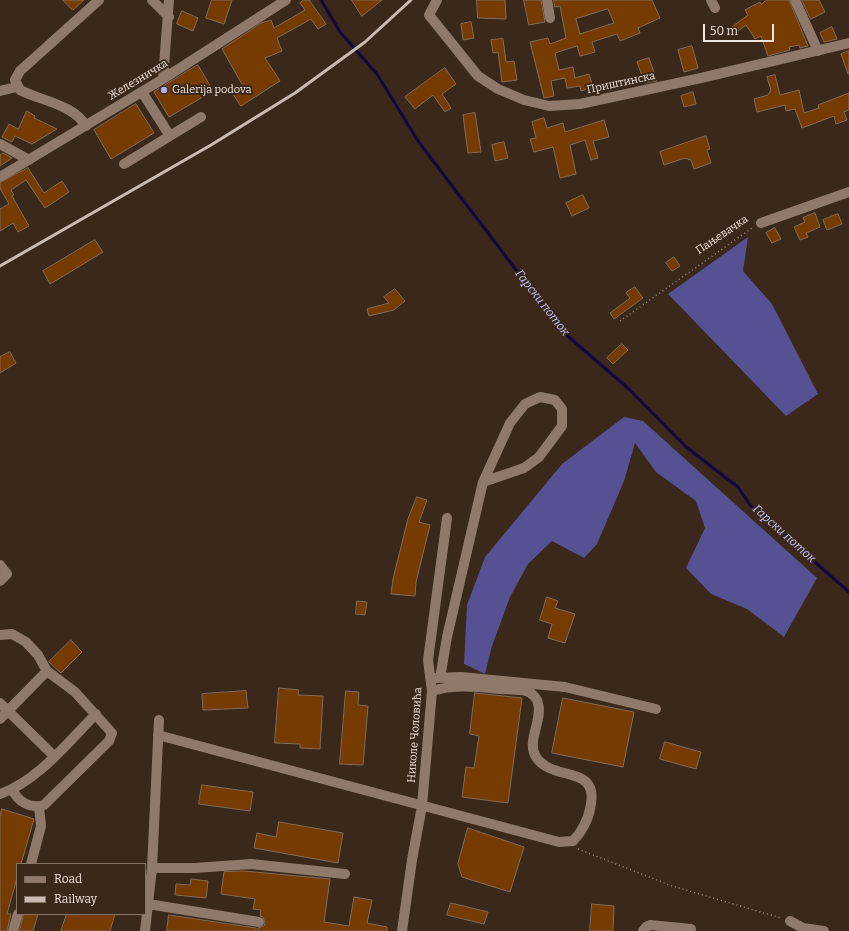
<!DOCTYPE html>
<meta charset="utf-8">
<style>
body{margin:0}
#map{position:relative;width:849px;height:931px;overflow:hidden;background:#3a281a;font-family:Bitter,serif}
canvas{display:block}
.legend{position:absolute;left:16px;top:863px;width:130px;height:52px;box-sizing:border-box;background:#3a281a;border:1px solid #837368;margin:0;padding:5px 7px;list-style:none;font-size:12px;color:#f1e4dc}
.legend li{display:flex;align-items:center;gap:8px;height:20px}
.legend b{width:20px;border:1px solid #837368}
.scale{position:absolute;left:703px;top:24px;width:71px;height:18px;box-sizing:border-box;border:2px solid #f1e4dc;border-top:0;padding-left:5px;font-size:12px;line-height:14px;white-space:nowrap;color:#f1e4dc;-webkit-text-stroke:3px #3a281a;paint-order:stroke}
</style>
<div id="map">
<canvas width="849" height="931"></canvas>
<ul class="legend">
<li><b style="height:5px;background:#8f796a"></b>Road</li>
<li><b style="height:5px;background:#c9bbb1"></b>Railway</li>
</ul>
<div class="scale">50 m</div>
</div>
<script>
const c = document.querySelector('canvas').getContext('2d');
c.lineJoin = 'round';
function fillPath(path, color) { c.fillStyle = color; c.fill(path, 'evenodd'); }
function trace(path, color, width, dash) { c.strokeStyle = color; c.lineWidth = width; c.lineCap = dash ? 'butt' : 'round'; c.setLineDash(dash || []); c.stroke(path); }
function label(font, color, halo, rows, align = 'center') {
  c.font = font + ' Bitter,serif'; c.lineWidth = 4; c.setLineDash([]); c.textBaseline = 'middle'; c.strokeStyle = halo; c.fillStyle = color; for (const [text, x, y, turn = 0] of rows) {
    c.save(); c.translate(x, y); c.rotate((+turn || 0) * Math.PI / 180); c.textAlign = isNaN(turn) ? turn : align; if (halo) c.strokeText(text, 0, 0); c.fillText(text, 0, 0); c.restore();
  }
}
const forest = new Path2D(`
 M748 237 743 271 772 304 818 394 786 416 668 294Z
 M624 417 643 421 817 578 784 637 747 609 711 594 686 568 705 528 696 501 656 472 635 443 624 481 597 544 584 558 552 541 528 564 510 597 492 646 485 674 464 664 467 605 485 557 562 464Z`);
const stream = new Path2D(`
 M321 0 340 32 377 74 418 141 564 333 629 389 686 447 738 487 750 505 849 592`);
const building = new Path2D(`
 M63 0H84L73 10Z
 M212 0H232L224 24 206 18Z
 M304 0H309L326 24 318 29 311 19 277 38 282 51 265 58 280 81 241 106 232 93 243 86 222 49 261 23 271 20 274 28 305 10 300 3Z
 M352 0H382L362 16Z
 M477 0H505L506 19 478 18Z
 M524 0H541L545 22 529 25Z
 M554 0H652L660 18 638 28 640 33 620 41 617 34 592 42 595 52 588 54 580 56 577 46 555 53 559 70 573 67 575 78 589 74 593 87 581 91 580 86 567 88 565 78 551 81 554 96 544 98 530 42 548 38 550 44 566 38 560 6 555 7ZM608 9 614 23 580 34 576 19Z
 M767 0H789L808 46 800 48 799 45 789 47 790 50 768 56 761 36 755 39 746 25 733 35 729 29 748 15 745 10 760 2 761 4Z
 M802 0H819L825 12 811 19Z
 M182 11 198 18 193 31 177 24Z
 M471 22 474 38 463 40 461 24Z
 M832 27 837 39 824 42 820 33Z
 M503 39 506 62 514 61 517 80 502 82 498 52 493 53 491 40Z
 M692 46 698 68 684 72 678 50Z
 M849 51V74H848L841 54Z
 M649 58 657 81 645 83 637 62Z
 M198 65 213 91 169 117 154 92Z
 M445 68 456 84 442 94 451 108 445 112 433 95 415 109 405 97Z
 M775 75 780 95 799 90 804 113 819 108 818 105 849 93V110L844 112 847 120 836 124 834 116 802 128 795 109 786 111 785 105 757 112 754 99 768 95 771 90 767 77Z
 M693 92 696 104 684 107 681 96Z
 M136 104 154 133 111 159 94 130Z
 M27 111 35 116 34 118 57 129 32 144 15 136 12 142 2 137 9 124 18 129Z
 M475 113 481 152 468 153 463 115Z
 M544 118 547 128 563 123 565 132 604 120 609 137 593 141 598 158 591 160 585 140 570 145 576 174 560 178 553 147 534 152 530 139 536 138 532 122Z
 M706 136 710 149 707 150 711 163 694 169 691 160 685 158 664 165 660 152Z
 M504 142 508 158 495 161 492 145Z
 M3 153 12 158 0 166V155Z
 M28 168 44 193 62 181 69 192 45 208 26 180 11 190 14 195 12 196 29 226 18 232 13 223 0 231V209L9 204 0 188V183Z
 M583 195 589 208 572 216 566 203Z
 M815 213 820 227 806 233 808 237 800 240 794 227 805 222 803 218Z
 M838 214 842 224 827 230 823 220Z
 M775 228 781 239 772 243 766 233Z
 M95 240 103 252 50 284 43 271Z
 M674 257 680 266 672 271 666 263Z
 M635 287 643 298 614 319 610 313 630 298 626 293Z
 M395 289 405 301 394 310 369 316 367 309 389 303 384 297Z
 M622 344 628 350 613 364 607 358Z
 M10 352 16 363 0 373V357Z
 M417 497 427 500 419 522 430 525 416 582 415 596 391 594 393 579 408 519Z
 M547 597 558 601 555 608 575 614 565 643 548 638 552 624 540 620Z
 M357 601 367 602 365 615 356 614Z
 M71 640 82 652 61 673 49 662Z
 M279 688 299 690 298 695 323 696 320 749 300 748V744L275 743Z
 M246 691 248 708 203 710 202 694Z
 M346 691 359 692 358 705 368 706 363 765 340 764Z
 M475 693 522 698 508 803 462 797 466 767 474 768 479 736 470 734Z
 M563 698 634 712 623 767 552 753Z
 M665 742 701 752 696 769 660 759Z
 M202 785 253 792 250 811 199 804Z
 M2 809 34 819 21 864H17V878L7 914H11L7 931H0V817Z
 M279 822 343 833 338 863 254 848 257 833 276 837Z
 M468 828 524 847 510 892 462 877 458 864Z
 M244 871 330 879 324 922 349 926 354 897 372 900 367 923 387 927V931H258V928L264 926 265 923 263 917 260 916 261 910 253 909 255 899 221 894 224 872Z
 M191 879 208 881 206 898 175 895 176 884 190 885Z
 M451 903 488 912 484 924 447 915Z
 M592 904 614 906 613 931H590Z
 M24 914H38L33 931H20Z
 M67 914H115L110 931H61Z
 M169 915 256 928V931H167Z`);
const path = new Path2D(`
 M620 321 752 228
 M578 849 672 886 781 918`);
const minor = new Path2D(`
 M152 0 169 17
 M437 0 429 15 478 76 498 89 524 100 549 106 580 104 701 78 849 43
 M547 0 550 18
 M711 0 715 8
 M795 0 818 51
 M163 79 169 0
 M0 91 17 87
 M142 92 170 136
 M86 126C73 104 41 101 20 90L15 80 20 71 99 0
 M0 144 29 160
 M124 164 201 117
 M0 177 163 79 286 0
 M761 223 849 192
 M0 565 7 574 0 581
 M0 635 12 634 26 642 38 655 47 671 75 692 112 733 109 741 44 805C30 809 18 802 12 789
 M435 678 461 677 565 687 656 709
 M440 678 447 637 483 482 510 423 525 404 540 397 555 400 562 409V426L539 457 524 468 483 482
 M0 703 54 756
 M0 719 47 671
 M158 735 559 842 573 841C581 833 588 820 590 809 601 763 553 783 536 757 526 741 543 721 538 703 537 698 531 692 526 691 518 689 509 690 501 689 478 687 455 684 432 691
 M0 794C38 781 68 742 96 714
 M31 864 41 826 39 807
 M152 868H195L251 864 345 874
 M148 904 259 922
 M790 921 803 928 824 931
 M13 931 18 914
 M145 931 152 868 159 720
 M402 931 412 860 422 806 432 691 428 660 447 518
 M643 931 646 927 650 925 691 929`);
const rail = new Path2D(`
 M0 266 211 145 295 93 365 42 411 0`);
const markers = [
 [164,90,4,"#afaefa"]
];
const streetNames = [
 ["Железничка",138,80,-31],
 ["Приштинска",621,83,-12],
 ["Пањевачка",722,235,-34],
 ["Николе Чоловића",415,735,-86]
];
const poiNames = [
 ["Galerija podova",172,90]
];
const waterNames = [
 ["Гарски поток",542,303,52],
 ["Гарски поток",784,534,42]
];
fillPath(forest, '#555192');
trace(stream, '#140441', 3);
fillPath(building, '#763b00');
trace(building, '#826c5d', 1);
trace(path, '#9c8d82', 1.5, [1, 3]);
trace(minor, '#8f796a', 10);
trace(rail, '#c9bbb1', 3);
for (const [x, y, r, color] of markers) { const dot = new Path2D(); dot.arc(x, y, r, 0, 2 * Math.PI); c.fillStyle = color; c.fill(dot); trace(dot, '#3a281a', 1.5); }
label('11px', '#f1e4dc', '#3a281a', streetNames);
label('11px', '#f1e4dc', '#3a281a', poiNames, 'left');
label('italic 12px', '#c4c4fe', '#3a281a', waterNames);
</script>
